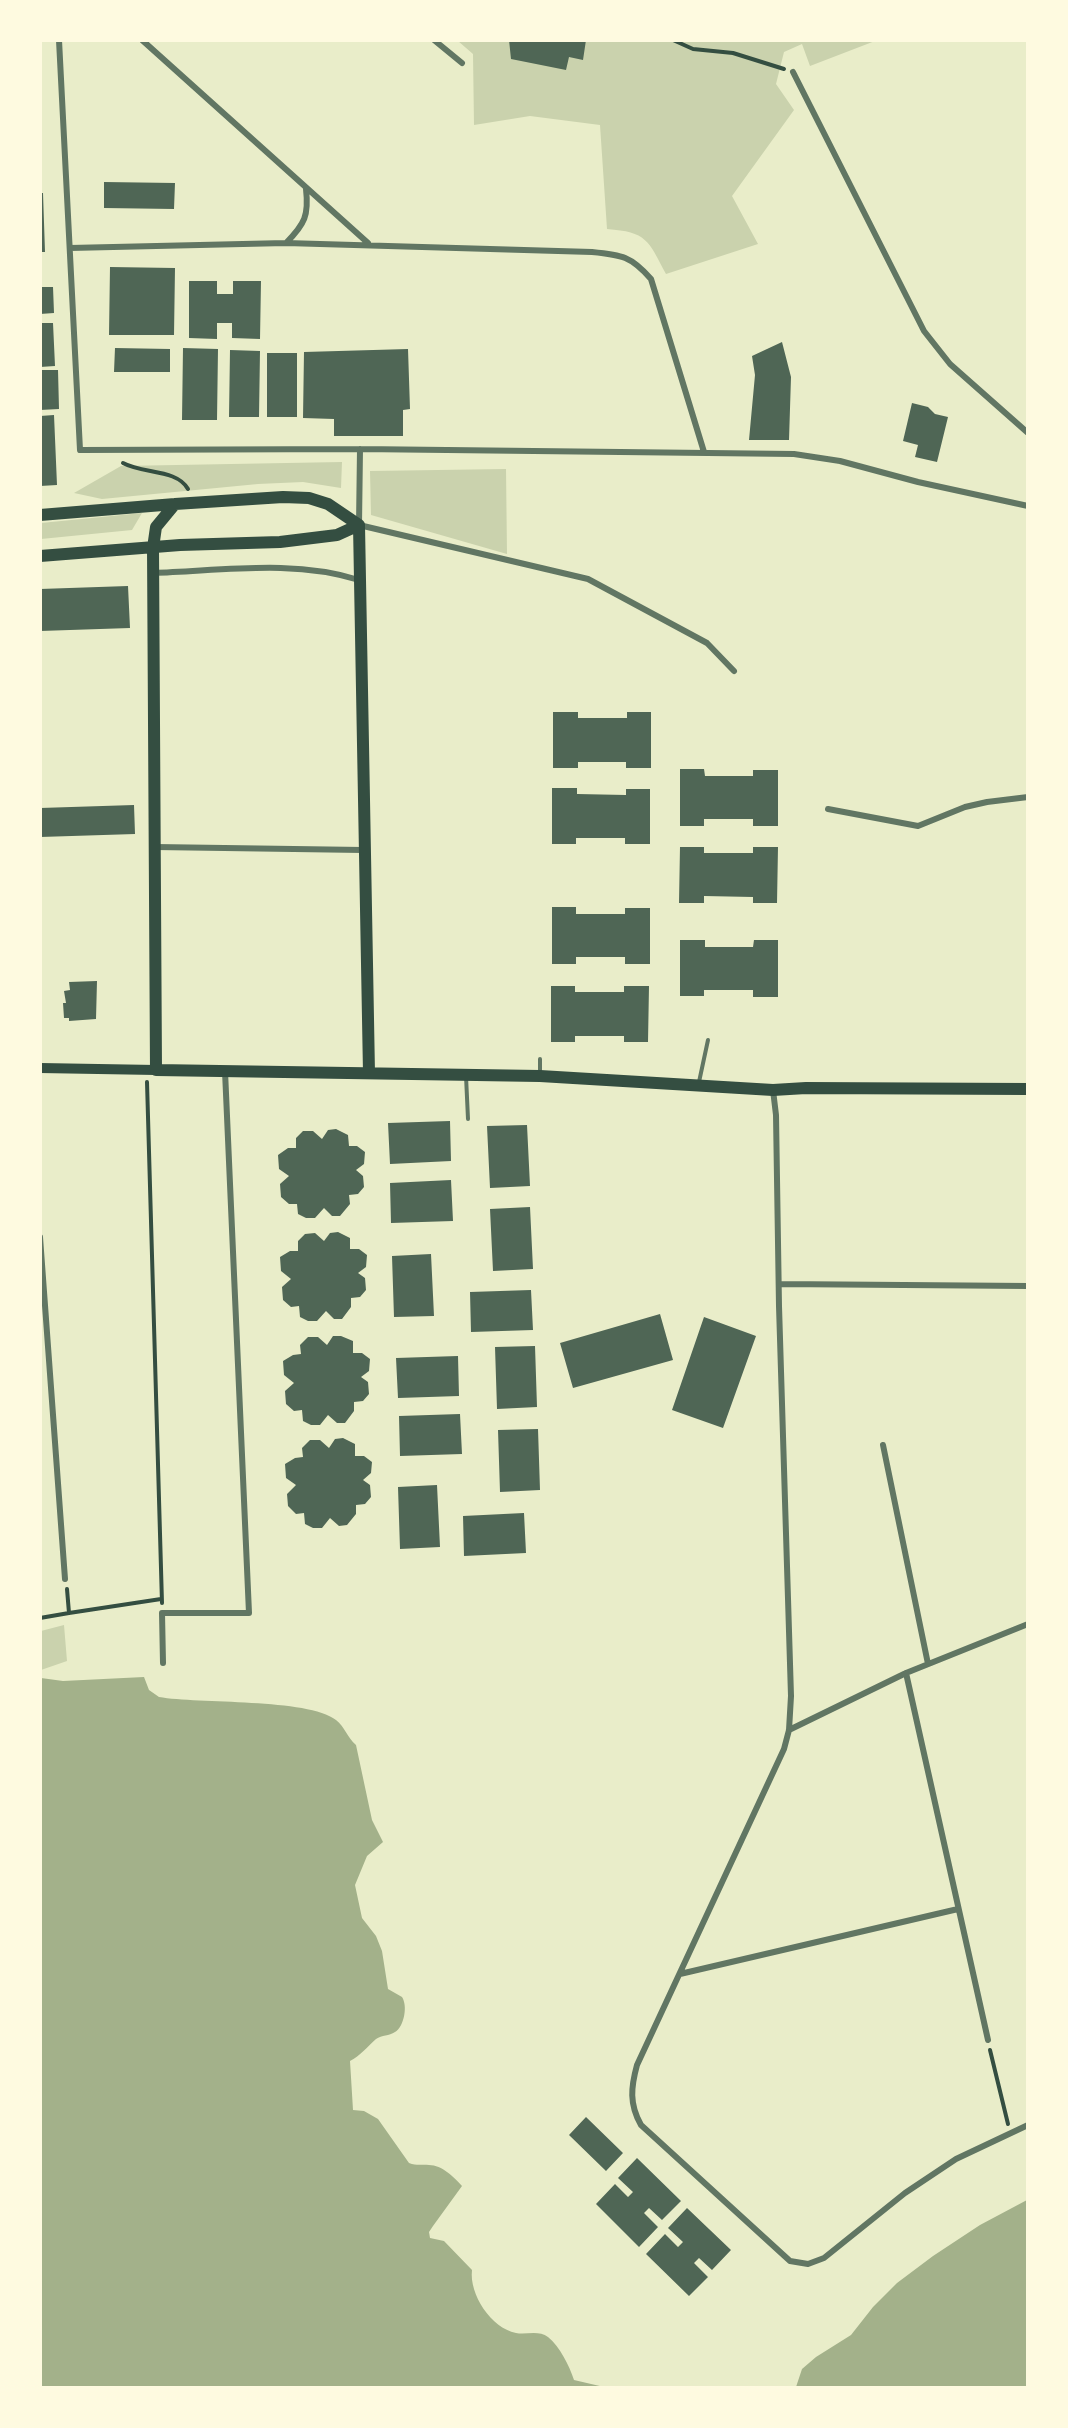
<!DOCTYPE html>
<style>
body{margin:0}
#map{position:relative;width:1068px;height:2428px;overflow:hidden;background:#e9edc9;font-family:Commissioner,sans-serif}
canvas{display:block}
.frame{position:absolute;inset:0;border:42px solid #fefae0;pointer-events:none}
</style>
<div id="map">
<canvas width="1068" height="2428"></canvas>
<div class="frame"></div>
</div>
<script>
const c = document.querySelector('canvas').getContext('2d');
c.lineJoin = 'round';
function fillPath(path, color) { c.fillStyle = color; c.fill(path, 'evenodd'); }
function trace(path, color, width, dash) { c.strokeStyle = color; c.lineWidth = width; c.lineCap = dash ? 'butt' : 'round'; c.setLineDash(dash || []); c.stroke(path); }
const green = new Path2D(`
 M458 41H875L810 66 802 44 784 52 776 84 794 110 732 196 758 244 666 274C648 240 647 232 607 229L600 125 530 116 474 125 473 54Z
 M342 462 341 488 303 482 258 484 102 499 74 493 121 466Z
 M506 469 507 554 371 515 370 471Z
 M142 513 132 530 41 539V523Z
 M64 1625 67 1661 41 1670V1631Z`);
const water = new Path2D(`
 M144 1677 149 1690 159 1697C198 1704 308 1698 336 1720 345 1727 347 1737 356 1745L372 1820 383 1842 367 1856 355 1885 362 1918 376 1936 382 1951 388 1989 402 1997C408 2006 404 2027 395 2032 389 2036 382 2035 376 2039 367 2047 361 2055 350 2061L353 2110 364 2111 378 2119 409 2163C417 2166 422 2164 429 2165 442 2165 454 2177 462 2186L433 2226 429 2232 430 2238 444 2241 472 2270C469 2294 491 2328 516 2333 526 2335 539 2330 548 2337 560 2347 569 2365 574 2380L604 2387H41V1678L63 1681Z
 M1027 2200V2387H796L802 2369 816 2357 851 2335 873 2307 897 2283 933 2256 980 2225Z`);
const building = new Path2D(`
 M509 40H586L583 60 569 57 566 70 511 59Z
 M104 182 175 183 174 209 104 208Z
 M40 193H43L45 252H40Z
 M110 267 175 268 174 335H109Z
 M189 281H217V294H233V281H261L260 339 232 338V323H217V339L189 338Z
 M40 287H53L54 313 40 314Z
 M40 323H53L55 366 40 367Z
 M782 342 791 377 789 440H749L755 375 752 356Z
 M115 348 170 349V372H114Z
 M183 348 218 349 217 420H182Z
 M408 349 410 409 403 410V436H334V419L303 418 304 352Z
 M230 350 260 351 259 417H229Z
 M267 353H297V417H267Z
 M40 370H58L59 409 40 410Z
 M912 403 928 407 935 414 948 417 937 462 915 457 918 445 903 441Z
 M54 415 57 485 40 486V416Z
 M128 586 130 628 40 631V589Z
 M553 712H578V718H627V712H651V768H626V762H578V768H553Z
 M680 769H704L705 776H753V770H778V826H753V819H704V826H680Z
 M552 788H577V794L626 795V789H650V844H625V838H576V844H552Z
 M134 805 135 834 40 837V808Z
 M680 847H704V853H753V847H778L777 903H753V897L704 896V903H679Z
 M552 907H576V914H625V908H650V964H625V957H576V964H552Z
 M680 940H705V947H753L754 940H778V997H753V990H704V996H680Z
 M97 981 96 1019 69 1021V1018H64L63 1003H66L64 991 70 990 69 982Z
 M551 986H575V992H624V986H649L648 1042H624V1036H575V1042H551Z
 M450 1121 451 1161 390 1164 388 1123Z
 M527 1125 530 1186 490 1188 487 1126Z
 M336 1129 348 1135 349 1146H357L365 1152 364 1164 356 1170 363 1176 364 1187 358 1194 349 1195 350 1204 340 1216H332L324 1208 315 1218H306L298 1214 297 1204H289L281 1197 280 1184 289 1176 279 1169 278 1155 288 1148H296V1138L303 1131H313L322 1139 328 1130Z
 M451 1180 453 1221 391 1223 390 1183Z
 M530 1207 533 1269 493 1271 490 1209Z
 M338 1232 350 1238V1249H359L367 1255 366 1267 358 1273 365 1278 366 1290 360 1297 351 1298V1307L342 1319H334L326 1311 317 1321H308L300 1317 299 1306 291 1307 283 1300 282 1287 291 1279 281 1271 280 1257 290 1251H298V1241L305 1234 315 1233 324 1241 330 1233Z
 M431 1254 434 1316 394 1317 392 1256Z
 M531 1290 533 1330 471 1332 470 1292Z
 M660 1314 673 1360 573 1388 560 1343Z
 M704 1317 756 1336 723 1428 672 1410Z
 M333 1336H341L353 1341V1353H362L370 1359 369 1371 361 1377 368 1382 369 1394 363 1401 354 1402V1411L345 1423H337L328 1415 320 1425H311L303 1421 302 1410 294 1411 286 1404 285 1391 294 1383 284 1375 283 1361 293 1355 301 1354 300 1345 308 1337H318L327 1345Z
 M535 1346 537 1407 497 1409 495 1347Z
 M458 1356 459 1396 398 1398 396 1358Z
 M460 1414 462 1454 400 1456 399 1416Z
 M538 1429 540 1490 500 1492 498 1430Z
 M343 1438 355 1444V1456H364L372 1462 371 1473 363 1480 370 1485 371 1497 365 1504 356 1505V1514L347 1525 339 1526 330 1518 322 1528H313L305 1524 304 1513 296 1514 288 1506 287 1494 296 1485 286 1478 285 1464 295 1458 303 1457 302 1448 310 1440H320L329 1448 335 1439Z
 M437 1485 440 1547 400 1549 398 1487Z
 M524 1513 526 1553 464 1556 463 1516Z
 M586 2117 623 2153 606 2171 569 2135Z
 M637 2158 681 2201 662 2220 649 2208 644 2213 658 2227 639 2247 596 2204 615 2184 628 2197 633 2192 618 2178Z
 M687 2208 731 2250 712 2270 699 2258 694 2263 708 2277 689 2296 646 2254 665 2234 678 2247 683 2242 668 2228Z`);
const path = new Path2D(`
 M673 40 693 49 733 53 784 69
 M123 463C143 474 177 469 188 489
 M147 1082 162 1603
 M69 1613 161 1599
 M40 1618 69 1613 67 1589
 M990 2050 1008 2124`);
const service = new Path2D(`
 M540 1059V1073
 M466 1076 468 1119
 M699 1082 708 1040`);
const minor = new Path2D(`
 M59 40 80 450 360 449 794 454 840 461 918 482 1028 506
 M142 40 368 243
 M434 40 462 63
 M793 72 924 331 950 364 1028 433
 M286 243C305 224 309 215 306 189
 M70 248 286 243 592 252C622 255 631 256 651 279L704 452
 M360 449 359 525 588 579 707 643 734 671
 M153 573C221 571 293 559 359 580
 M828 809 918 826 965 807 987 802 1028 797
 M155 847 363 850
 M773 1090 776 1115 779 1306 791 1696 789 1730 784 1749 637 2065C631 2087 629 2104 641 2125L790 2261 808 2264 824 2258 905 2193 956 2159 1028 2125
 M40 1237 65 1579
 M779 1284 1028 1286
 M883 1445 928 1664
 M163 1663 162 1613H249L225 1071
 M906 1673 988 2040
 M789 1730 906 1673 1028 1624
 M680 1974 958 1909`);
const secondary = new Path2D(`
 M40 1068 156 1070`);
const primary = new Path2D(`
 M175 504 156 527 153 548 156 1070 540 1076 773 1090 806 1088 1028 1089
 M40 515 175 504 283 497 309 498 328 504 359 525
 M359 525 369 1073
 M40 556 180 545 280 542 337 535 359 525`);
fillPath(green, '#cad2ad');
fillPath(water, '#a3b18a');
fillPath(building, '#4f6655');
trace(path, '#344e41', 4);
trace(service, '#617663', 4);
trace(minor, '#617663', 6);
trace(secondary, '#344e41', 10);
trace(primary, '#344e41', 12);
</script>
